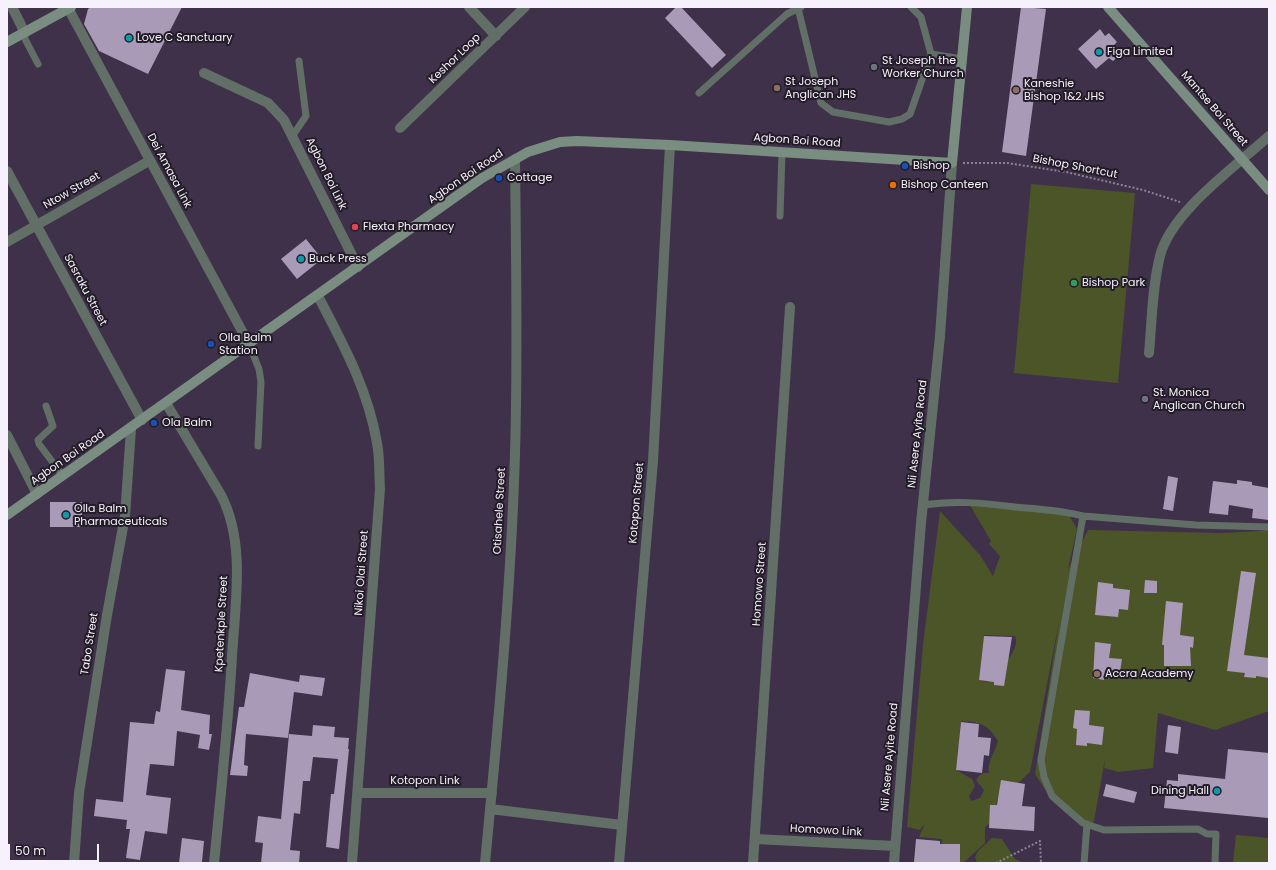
<!DOCTYPE html>
<style>
body{margin:0}
#map{position:relative;width:1276px;height:870px;overflow:hidden;background:#3f3149;font-family:Poppins,sans-serif}
canvas{display:block}
.frame{position:absolute;inset:0;border:8px solid #f7f0fd;pointer-events:none}
.scale{position:absolute;left:8px;top:844px;width:91px;height:18px;box-sizing:border-box;border:2px solid #f7f0fd;border-top:0;padding-left:5px;font-size:12px;line-height:14px;white-space:nowrap;color:#f7f0fd;-webkit-text-stroke:3px #221c27;paint-order:stroke}
</style>
<div id="map">
<canvas width="1276" height="870"></canvas>
<div class="frame"></div>
<div class="scale">50 m</div>
</div>
<script>
const c = document.querySelector('canvas').getContext('2d');
c.lineJoin = 'round';
function fillPath(path, color) { c.fillStyle = color; c.fill(path, 'evenodd'); }
function trace(path, color, width, dash) { c.strokeStyle = color; c.lineWidth = width; c.lineCap = dash ? 'butt' : 'round'; c.setLineDash(dash || []); c.stroke(path); }
function label(font, color, halo, rows, align = 'center') {
  c.font = font + ' Poppins,sans-serif'; c.lineWidth = 4; c.setLineDash([]); c.textBaseline = 'middle'; c.strokeStyle = halo; c.fillStyle = color; for (const [text, x, y, turn = 0] of rows) {
    c.save(); c.translate(x, y); c.rotate((+turn || 0) * Math.PI / 180); c.textAlign = isNaN(turn) ? turn : align; if (halo) c.strokeText(text, 0, 0); c.fillText(text, 0, 0); c.restore();
  }
}
const green = new Path2D(`
 M1031 184 1135 193 1118 383 1014 373Z
 M968 502 1069 515 1077 529 1068 569 1088 530 1220 533 1262 531 1269 529V711L1215 730 1158 713 1153 768 1118 772 1104 768 1105 759 1094 821 1090 829C1061 813 1052 801 1035 774L1059 622 1030 772 1015 786 1005 787C1002 791 998 797 997 801 995 814 996 819 985 827V843L963 863H940L942 839 919 837 925 823 920 830 907 827 923 645 940 511 980 555 993 576 1000 556 989 544 991 541ZM984 635 1015 636C1019 646 1011 655 1006 662 1003 668 1000 676 998 683L994 684 995 677 989 676 988 682 979 680ZM961 721C980 722 988 724 998 741 995 753 987 761 989 773 983 772 979 775 976 780L984 790 980 798 971 801 969 796 975 786 972 779 956 770 958 746 974 741 959 739Z
 M1236 835 1269 838V863H1233Z
 M992 838 1002 839 1015 859 1023 863H977L975 857 978 851Z`);
const building = new Path2D(`
 M91 7H182L148 74 99 51 84 24 88 9Z
 M676 7H681L726 55 712 68 665 18Z
 M1021 7 1046 9 1026 156 1002 152Z
 M1100 29 1105 36 1109 33 1117 42 1112 47 1120 55 1113 61 1109 58 1096 69 1078 49Z
 M306 239 322 259 297 279 281 259Z
 M1168 476 1178 478 1173 511 1163 509Z
 M1237 480 1252 482V485L1269 488V520L1252 518 1253 509 1229 505 1228 515 1209 513 1213 481 1237 484Z
 M50 502H82V527H50Z
 M1241 571 1256 573 1244 655 1269 658V678L1256 676V678L1244 677 1245 673 1227 671Z
 M1145 580 1157 581V593H1144Z
 M1098 582 1113 584V588L1130 590 1128 610 1119 609 1118 617 1095 615Z
 M1166 601 1183 603 1180 635 1194 637 1193 648 1190 647 1191 666H1164V645H1162Z
 M984 636 1012 637 1004 686 994 685V682L979 680Z
 M1095 642 1111 644 1109 658 1122 659 1120 672 1105 670 1104 680 1093 678Z
 M166 669 185 671 181 710 210 715 209 734H212L209 750 198 748 200 735 177 731 174 766 150 764 146 795 171 798 167 834 145 831 140 860 126 858 130 829H126L127 820 94 816 96 799 123 802 130 722 154 724 156 711 160 712Z
 M250 673 299 682 300 675 325 678 322 696 294 692 288 738 246 734 244 765 248 766 247 776 230 775 239 707H244Z
 M1075 710 1090 711 1089 725 1104 727 1102 745 1087 743V746L1076 745 1077 729 1073 728Z
 M961 722 979 724 978 737 991 738 989 756 984 755 982 773 956 770Z
 M313 725 335 727 334 737 349 738 348 749H349L339 849 326 847 331 794H334L338 759 313 757 310 781H303L300 814 294 813 290 850 300 851 299 863H261L263 843 255 842 258 816 281 819 289 734 312 736Z
 M1168 725 1181 727 1178 754 1165 752Z
 M1228 749 1269 753 1268 818 1164 808 1167 780 1178 781V774L1225 779Z
 M1001 780 1025 784 1022 806 1035 807 1034 831 989 828 990 805H997Z
 M1106 784 1137 792 1134 803 1103 796Z
 M182 838 204 841 202 862 179 863Z
 M916 839 940 841V844H960V862H914Z`);
const path = new Path2D(`
 M963 163H1007L1066 172 1143 190 1180 202
 M996 863 1040 841 1041 863`);
const lane = new Path2D(`
 M911 7 921 17 931 54 962 59
 M798 8 821 103 833 112 889 122 902 119 910 114 931 54
 M23 35 38 64
 M699 93 787 14 801 7
 M293 135 306 116 299 61
 M780 216 782 152
 M249 344 259 369 261 382 258 446
 M46 406 53 426 38 440 39 444 63 476
 M923 505C954 500 984 503 1015 507 1038 509 1061 510 1083 516L1041 760 1044 777 1052 796 1083 823 1104 830 1198 829 1207 834H1216L1215 863
 M1083 516 1196 525 1269 527
 M1084 863 1087 824`);
const street = new Path2D(`
 M12 7 25 33
 M469 7 496 36
 M68 8 249 344
 M204 73 268 103 284 120 358 267
 M400 128 525 7
 M7 171 142 420
 M7 242 149 161
 M318 296C343 344 368 389 377 443 380 458 379 474 380 489L352 863
 M1149 353C1152 321 1152 288 1160 256 1171 212 1235 167 1269 136
 M166 403 221 495C246 543 235 604 232 657 228 726 221 794 214 863
 M7 435 37 494
 M358 793H492
 M490 809 622 825
 M755 839 895 846
 M74 863 79 793 107 615 125 516 131 429
 M485 863C498 727 511 590 515 453 518 355 516 257 515 159
 M619 863 653 461 670 145
 M753 863 790 307
 M894 863 921 523 940 336 952 163`);
const secondary = new Path2D(`
 M1108 7 1269 190
 M7 42 71 7
 M7 515 482 178 528 152 560 142 577 141 670 145 952 163 967 7`);
const markers = [
 [129,38,4,"#0f9aa8"],
 [1099,52,4,"#0f9aa8"],
 [874,67,4,"#6b7280"],
 [777,88,4,"#8d6e63"],
 [1016,90,4,"#8d6e63"],
 [905,166,4,"#1a4fb4"],
 [499,178,4,"#1a4fb4"],
 [893,185,4,"#e8710a"],
 [355,227,4,"#e0444e"],
 [301,259,4,"#0f9aa8"],
 [1074,283,4,"#2e9e5b"],
 [211,344,4,"#1a4fb4"],
 [1145,399,4,"#6b7280"],
 [154,423,4,"#1a4fb4"],
 [66,515,4,"#0f9aa8"],
 [1097,674,4,"#8d6e63"],
 [1217,791,4,"#0f9aa8"]
];
const poiNames = [
 ["Love C Sanctuary",137,38],
 ["Figa Limited",1107,52],
 ["St Joseph the",882,61],
 ["Worker Church",882,74],
 ["St Joseph",785,82],
 ["Anglican JHS",785,95],
 ["Kaneshie",1024,84],
 ["Bishop 1&2 JHS",1024,97],
 ["Bishop",913,166],
 ["Cottage",507,178],
 ["Bishop Canteen",901,185],
 ["Flexta Pharmacy",363,227],
 ["Buck Press",309,259],
 ["Bishop Park",1082,283],
 ["Olla Balm",219,338],
 ["Station",219,351],
 ["St. Monica",1153,393],
 ["Anglican Church",1153,406],
 ["Ola Balm",162,423],
 ["Olla Balm",74,509],
 ["Pharmaceuticals",74,522],
 ["Accra Academy",1105,674],
 ["Dining Hall",1209,791,"right"]
];
const streetNames = [
 ["Keshor Loop",455,59,-44],
 ["Mantse Boi Street",1214,109,49],
 ["Agbon Boi Road",797,141,4],
 ["Bishop Shortcut",1075,167,11],
 ["Dei Amasa Link",169,171,62],
 ["Agbon Boi Link",326,174,64],
 ["Agbon Boi Road",466,177,-34],
 ["Ntow Street",72,191,-30],
 ["Sasraku Street",85,290,62],
 ["Nii Asere Ayite Road",918,434,-84],
 ["Agbon Boi Road",68,458,-35],
 ["Kotopon Street",637,503,-85],
 ["Otisahele Street",500,511,-87],
 ["Nikoi Olai Street",362,573,-86],
 ["Homowo Street",760,584,-86],
 ["Kpetenkple Street",222,624,-87],
 ["Tabo Street",90,644,-81],
 ["Nii Asere Ayite Road",890,757,-85],
 ["Kotopon Link",425,781],
 ["Homowo Link",826,831,3]
];
fillPath(green, '#4b5528');
fillPath(building, '#a99ab7');
trace(path, '#8d8296', 2, [2, 2]);
trace(lane, '#626f67', 7);
trace(street, '#626f67', 10);
trace(secondary, '#798e81', 10);
for (const [x, y, r, color] of markers) { const dot = new Path2D(); dot.arc(x, y, r, 0, 2 * Math.PI); c.fillStyle = color; c.fill(dot); trace(dot, '#221c27', 1.5); }
label('11px', '#f7f0fd', '#221c27', poiNames, 'left');
label('11px', '#f7f0fd', '#221c27', streetNames);
</script>
